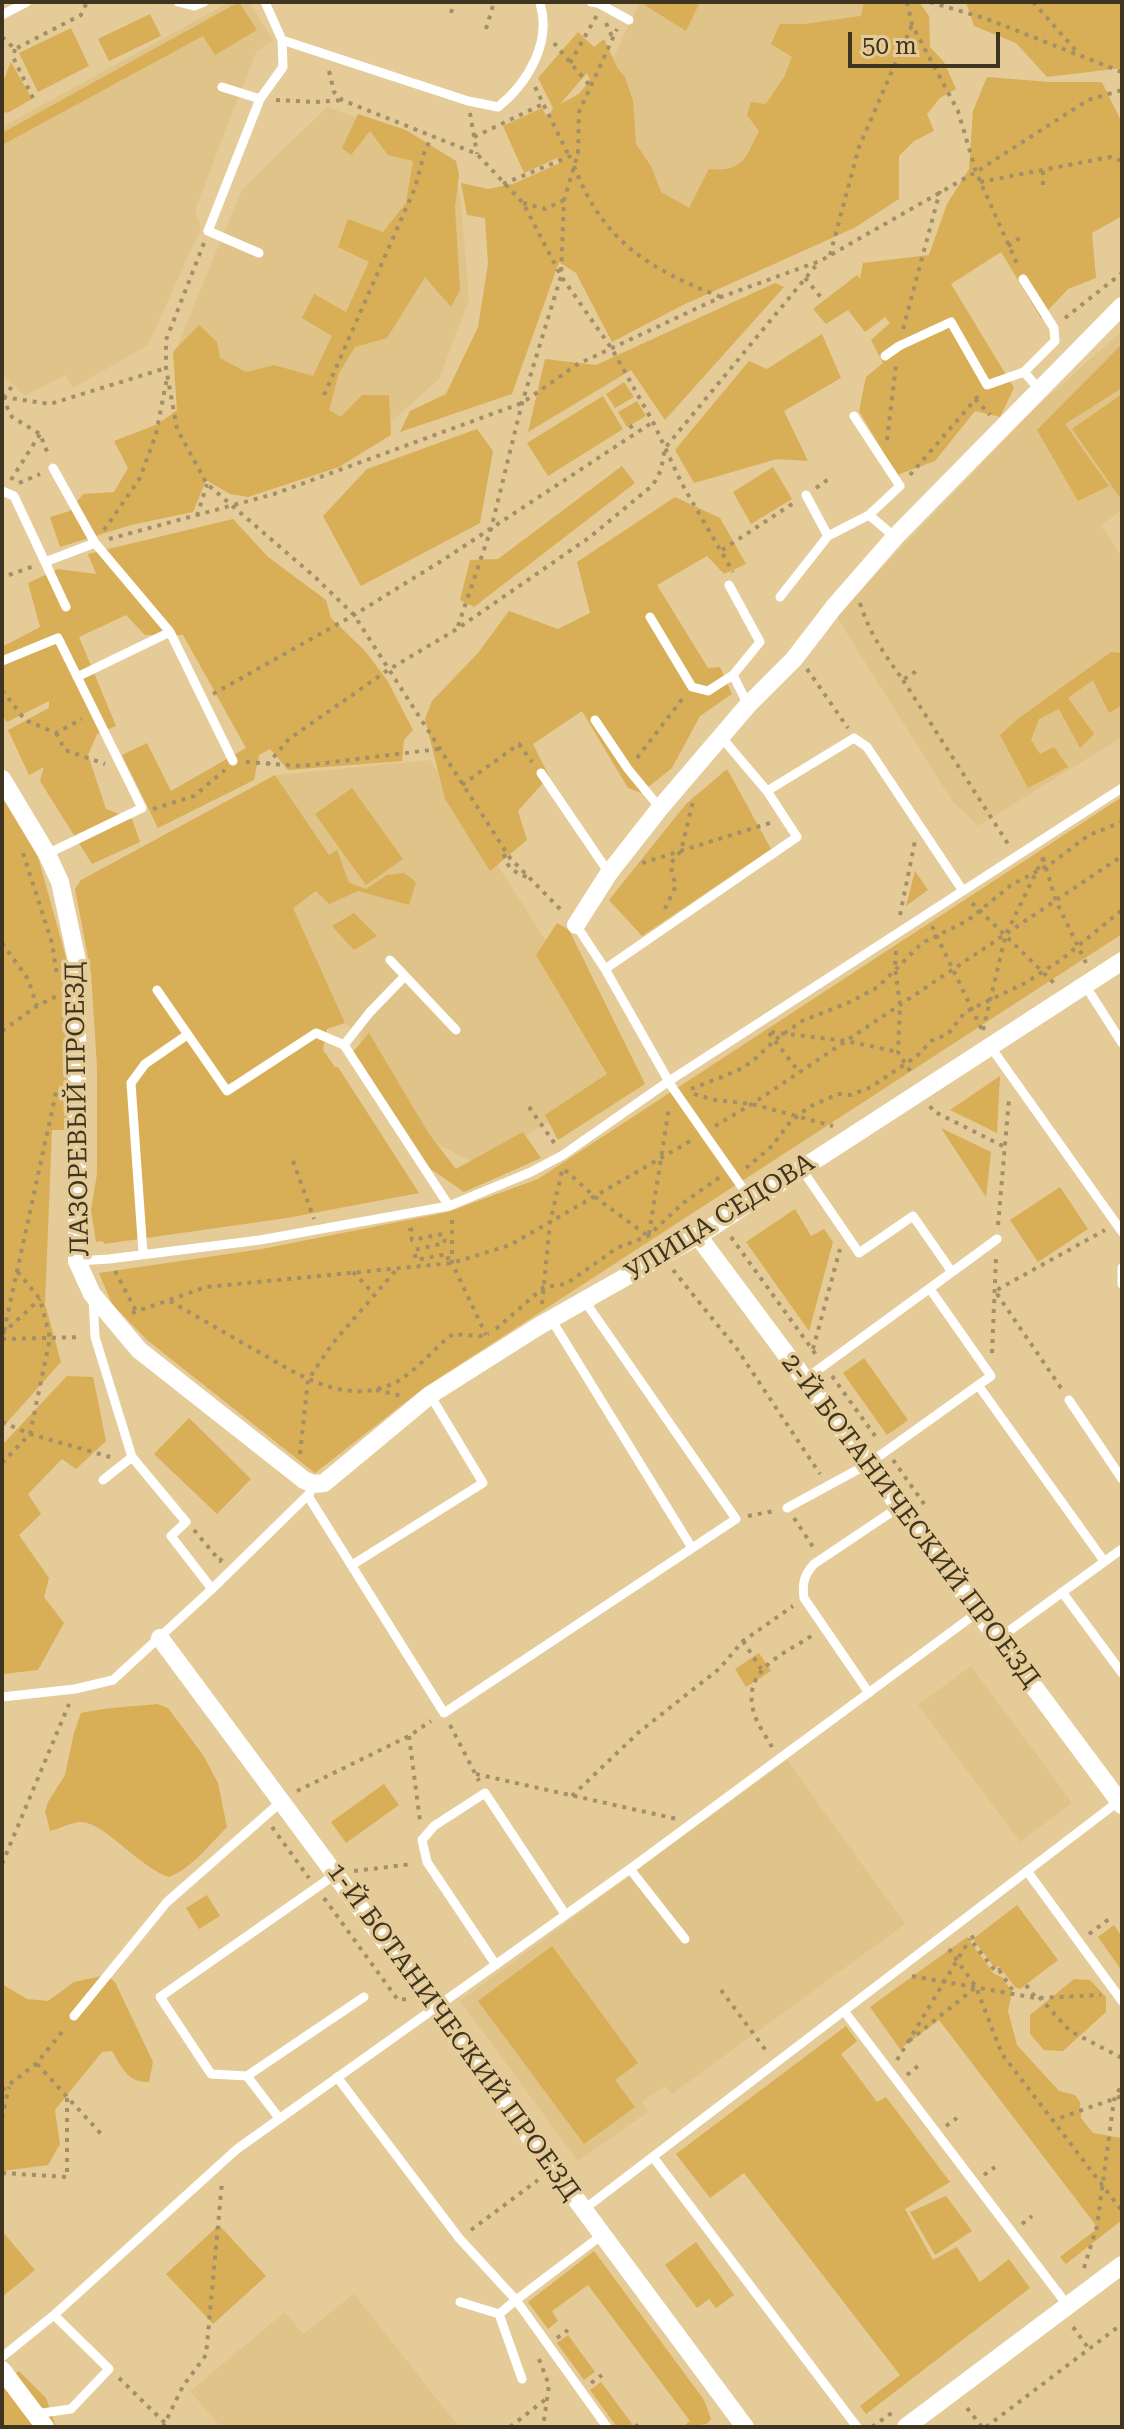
<!DOCTYPE html>
<meta charset="utf-8">
<style>
body{margin:0}
#map{position:relative;width:1124px;height:2429px;overflow:hidden;background:#e4cb98;font-family:"Roboto Serif",serif}
canvas{display:block}
.frame{position:absolute;inset:0;border:4px solid #3e341f;pointer-events:none}
.scale{position:absolute;left:848px;top:32px;width:152px;height:36px;box-sizing:border-box;border:4px solid #3e341f;border-top:0;padding-left:10px;font-size:24px;line-height:28px;white-space:nowrap;color:#3e341f;-webkit-text-stroke:6px #e4cb98;paint-order:stroke}
</style>
<div id="map">
<canvas width="1124" height="2429"></canvas>
<div class="frame"></div>
<div class="scale">50 m</div>
</div>
<script>
const c = document.querySelector('canvas').getContext('2d');
c.lineJoin = 'round';
function fillPath(path, color) { c.fillStyle = color; c.fill(path, 'evenodd'); }
function trace(path, color, width, dash) { c.strokeStyle = color; c.lineWidth = width; c.lineCap = dash ? 'butt' : 'round'; c.setLineDash(dash || []); c.stroke(path); }
function label(font, color, halo, rows, align = 'center') {
  c.font = font + ' "Roboto Serif",serif'; c.lineWidth = 7; c.setLineDash([]); c.textBaseline = 'middle'; c.strokeStyle = halo; c.fillStyle = color; for (const [text, x, y, turn = 0] of rows) {
    c.save(); c.translate(x, y); c.rotate((+turn || 0) * Math.PI / 180); c.textAlign = isNaN(turn) ? turn : align; if (halo) c.strokeText(text, 0, 0); c.fillText(text, 0, 0); c.restore();
  }
}
const built = new Path2D(`
 M230 2H249L273 40 256 52 195 210 201 228 148 345 73 388 65 375 25 396 2 375V127Z
 M640 2H889L850 142 648 231 587 112Z
 M327 107 389 129 454 168 461 202 469 300 439 379 375 436 176 349 242 189Z
 M1122 331V510L1101 525 1122 557V679L1111 687 1122 705V737L978 826 953 802 836 616 1032 411Z
 M430 760 629 1070 481 1165 423 1138 360 1048 361 1037 345 1023 292 908 342 874 275 775Z
 M971 1666 1072 1803 1020 1842 918 1705Z
 M787 1760 905 1924 672 2094 665 2086 642 2102 648 2112 578 2161 460 2001Z
 M354 2294 459 2427H221L190 2391 285 2312 303 2334Z`);
const green = new Path2D(`
 M239 2 257 30 215 55 203 36 2 145V133Z
 M640 2H700L686 31Z
 M864 2H919L929 16 930 47 944 62 956 89 940 98 927 114 934 131 914 141 899 156V199L854 228 683 305 612 342 576 273 559 262 512 394 400 432 410 411 446 394 478 327 488 264 485 218 467 215 461 183 488 189 513 184 560 163 557 158 524 173 503 126 542 108 548 119 553 108 538 78 578 32 594 47 604 39 618 69 625 77 633 101 636 144 651 166 661 192 689 208 709 169C743 172 745 159 759 131L747 115 751 102 766 104 784 77 792 57 771 44 780 24H804L861 16ZM587 73 590 80 579 94 560 104Z
 M966 2H1122V68L1047 77 1016 43 974 26Z
 M150 14 161 36 109 61 98 39Z
 M71 28 89 66 38 92 19 53Z
 M11 62 32 99 9 112 2 113V84Z
 M987 77 1050 82H1102L1122 123V216L1092 233 1096 278 1068 289 1041 318 1001 252 951 284 1014 388 1000 417 975 411 935 461 897 475 859 411 866 377 883 363 871 340 890 323 885 317 865 332 848 310 826 324 813 309 857 275 860 279 863 263 929 255 947 204 969 169 973 111Z
 M358 114 406 130 456 161 459 175 455 207 460 290 451 307 425 277 387 338 355 347 339 373 329 410 341 417 362 395H389L391 435 339 467 248 497 230 494 206 480 193 512 131 525 60 547 50 517 70 511 83 494 114 492 128 468 114 441 158 424 177 410 173 352 199 325 217 342 220 358 246 372 274 365 313 376 332 336 302 318 314 294 346 312 369 262 338 247 348 219 383 232 406 203 413 161 388 155 370 131 351 155 342 148Z
 M775 283 784 287 665 420 631 370 528 432 545 359 596 365Z
 M822 334 841 378 784 411 808 461 777 459 694 483 675 450 749 361 767 369Z
 M1122 344V388L1065 424 1109 486 1078 501 1037 430Z
 M624 382 634 397 615 408 606 394Z
 M1122 394V498L1121 499 1072 429Z
 M603 396 623 429 548 476 527 443Z
 M637 401 646 416 627 427 618 412Z
 M477 429 493 451 480 523 361 586 323 516 367 469Z
 M622 466 635 483 474 607 460 600 470 560 498 559Z
 M773 467 792 499 751 524 733 492Z
 M675 497 720 518 746 564 724 574 707 556 657 585 708 668 720 667 732 694 700 716 672 768 641 793 628 788 582 711 533 744 549 776 518 811 527 840 490 871 445 799 425 719 432 701 478 653 509 611 558 629 590 613 577 562Z
 M233 519 268 557 326 600 331 618 365 651 387 680 413 730 404 740 402 761 288 770 270 749 259 755 254 780 158 828 122 755 147 743 171 791 246 748 183 635H145L126 615 79 637 116 726 97 734 88 755 106 809 132 819 140 842 92 864 40 781 44 767 29 775 8 730 49 708V701L7 722 2 715V647L40 627 28 583 58 569 96 574 88 554Z
 M1111 652 1122 653V705L1109 713 1093 680 1068 698 1094 734 1080 748 1059 709 1039 719 1031 740 1040 754 1054 747 1068 767 1028 788 1000 735 1019 718Z
 M727 769 771 849 642 936 609 900 686 804Z
 M275 775 329 855 337 850 349 883 366 889 387 875 404 873 416 882 409 905 358 891 329 904 316 891 293 908 345 1023 327 1029 323 1050 335 1067H338L419 1193 287 1218 104 1244 103 1241 96 1242 91 1210 97 1174V1066L91 973 75 889 81 880Z
 M352 788 403 859 366 885 315 814Z
 M2 795 35 846 68 965 67 1130H52L45 1304 61 1362 2 1428Z
 M1122 797V934L425 1387 315 1473 147 1340 112 1304 99 1273 262 1249 448 1212 538 1179Z
 M915 871 928 890 906 906Z
 M354 913 377 936 354 950 332 926Z
 M557 923 569 930 645 1084 558 1140 545 1115 607 1074 536 955Z
 M369 1033 429 1134 456 1169 523 1132 541 1158 464 1192 428 1167 353 1052Z
 M1000 1076 997 1133 950 1110Z
 M941 1128 991 1152 986 1197Z
 M1060 1187 1088 1229 1038 1262 1010 1220Z
 M795 1209 811 1236 824 1229 833 1242 809 1331 746 1242Z
 M864 1358 908 1420 887 1435 843 1373Z
 M67 1376 93 1377 106 1441 76 1469 62 1459 28 1494 41 1514 19 1535 49 1578 44 1597 64 1623 38 1670 2 1674V1445Z
 M189 1418 251 1479 217 1514 154 1454Z
 M759 1653 771 1671 746 1687 735 1669Z
 M157 1704 168 1708 203 1755 218 1783 227 1827C210 1844 192 1868 169 1877 140 1868 104 1822 81 1822 72 1822 59 1829 50 1831L45 1811 48 1802 65 1775 74 1733 81 1713C108 1707 130 1707 157 1704Z
 M384 1784 399 1805 346 1843 331 1822Z
 M207 1895 220 1916 199 1929 186 1908Z
 M1017 1905 1058 1960 1020 1989 1015 1987 999 1966 995 1968 973 1939Z
 M1114 1925 1122 1937V1971L1098 1937Z
 M967 1937 994 1974 1002 1977 1012 1992 1008 2011 1017 2045 1059 2091 1075 2095 1080 2102 1081 2118 1093 2133 1122 2138V2220L1066 2264 1060 2257 1098 2228 939 2020 900 2049 870 2007Z
 M552 1946 638 2063 615 2080 635 2107 584 2144 478 2001Z
 M106 1975 115 1982 153 2062 149 2082C127 2083 122 2067 112 2051L102 2052 55 2110 60 2144 48 2165 2 2171V1984L27 1999 48 2001 74 1982Z
 M1074 1979 1090 1980 1106 1997V2012L1063 2051 1044 2050 1030 2034V2015Z
 M846 2026 857 2041 841 2054 877 2102 886 2097 950 2182 905 2209 933 2260 957 2247 980 2282 1009 2259 1030 2288 866 2414 860 2406 900 2375 744 2173 710 2198 676 2154Z
 M946 2196 972 2231 935 2255 910 2212Z
 M219 2225 266 2276 213 2324 166 2274Z
 M2 2231 35 2270 2 2297Z
 M696 2242 734 2295 716 2308 709 2299 697 2308 665 2265Z
 M594 2251 704 2400 711 2419 707 2424 683 2427 690 2421 588 2285 552 2311 558 2321 548 2329 528 2302Z
 M568 2335 595 2372 584 2380 557 2343Z
 M19 2371 46 2398 56 2427H2V2384Z
 M601 2382 632 2424 627 2427H617L590 2390Z`);
const path = new Path2D(`
 M907 2 912 25 958 111 976 172 1018 266
 M930 2 987 19 1122 72
 M1033 2 1079 54
 M451 13 454 2
 M606 23 613 39
 M486 29 494 2
 M2 37 15 49 81 15 87 2
 M554 43 591 87
 M15 49 13 57 34 100
 M570 63 597 15
 M329 71 334 92 342 100 477 154 523 203 561 276 612 349 653 422 682 484 733 572
 M535 87 569 156
 M276 100 315 102 342 100
 M470 113 477 154
 M474 137 543 104
 M574 166C603 242 649 269 721 297
 M980 182 1110 157 1122 161
 M503 184 578 153
 M1043 185V170
 M523 203 545 209 564 200
 M204 243 166 340V368L177 429 207 484 316 578 354 615 510 858 563 912
 M1008 246 1024 235
 M830 255 859 147 912 25
 M805 278 824 301
 M1065 318 1122 273
 M903 329 940 191
 M324 395 415 188 425 150 432 137
 M2 397 12 417 40 434 48 454
 M3 397 50 404 166 368
 M3 398 14 384
 M975 399 990 415
 M630 425 635 433
 M887 440 896 365
 M910 475 980 394
 M11 480 40 434
 M19 483 40 474
 M816 488 830 478
 M197 516 207 484
 M104 530 140 478 156 434 167 378
 M109 539 274 494 522 403 578 364 721 297 820 261 976 172 1088 100 1122 90
 M722 550 795 502
 M9 575 34 566
 M860 603C869 633 885 655 903 680L919 669
 M458 626 491 529 522 403 561 276 564 200 578 153 579 112 617 29
 M807 669 848 728
 M903 680 1010 847
 M2 690 25 720 56 733 82 719
 M213 694 354 615 443 560 653 422
 M56 733 65 750 105 764
 M637 758 683 698
 M246 762 302 766 438 749
 M267 765 289 739 388 670 457 629 590 537 653 485 661 470 665 448 818 263
 M462 785 519 744 532 762
 M153 809 194 796 225 770
 M23 853 52 943 57 975
 M504 854C506 867 515 873 527 877
 M1043 858 1056 901 1086 963
 M642 863 770 823
 M972 903 1054 983
 M665 909 676 885 672 874 671 863 681 851 694 797
 M900 915 915 841
 M932 926 982 1030
 M2 943 28 979 37 1006
 M896 951 895 969 900 1004 898 1052 912 1074
 M983 1030 1006 934 1043 858 1042 854
 M2 1031 37 1006 57 996
 M771 1032 846 1041 898 1052
 M769 1033 799 1072
 M691 1089 737 1071 753 1061 775 1040 802 1021 850 1002 878 987 922 943 967 921 1010 886 1052 863 1089 835 1122 822
 M694 1094 715 1100 752 1104 833 1126
 M930 1106 933 1111 1005 1147
 M529 1107 555 1144
 M715 1126 752 1104 1122 856
 M293 1161 314 1219
 M746 1168 772 1146 790 1122 809 1107 838 1094 851 1095 871 1087 917 1056 931 1041 948 1034 965 1012 1027 982 1062 959 1122 910
 M565 1170 595 1197 648 1236
 M452 1220V1263L486 1335
 M998 1225 1009 1099
 M413 1229 410 1230 412 1240 443 1234 445 1243 414 1250 416 1260 447 1254 449 1263
 M649 1234 669 1108
 M731 1237 817 1356
 M673 1270 737 1349 820 1474
 M115 1271 136 1311
 M353 1272 374 1294
 M170 1301C196 1316 223 1332 250 1347 291 1370 342 1407 392 1384 416 1373 432 1349 453 1334L480 1336 489 1334
 M542 1304 550 1223 562 1171
 M132 1313 206 1287 452 1263 510 1245 694 1139
 M496 1329 544 1287 566 1284 617 1248 648 1236 683 1203 720 1177
 M4 1331 57 1088
 M2 1334 40 1299
 M2 1339 81 1337
 M813 1349 840 1249
 M992 1353 996 1258
 M832 1376 878 1440
 M1061 1388 995 1291 1105 1230
 M376 1390 402 1396
 M2 1422 30 1434 110 1457
 M300 1454 308 1380 332 1344 397 1269
 M893 1460 927 1508
 M2 1463 30 1434 50 1338 40 1299 17 1271
 M748 1516 774 1511
 M794 1518 813 1547
 M194 1530 220 1561 222 1558
 M743 1641 761 1669
 M450 1725 479 1781
 M409 1736 420 1821
 M772 1747C766 1736 757 1724 754 1713 741 1669 783 1655 813 1635
 M476 1774 677 1819
 M297 1791 409 1736 431 1721
 M572 1796 639 1732 719 1669 743 1641 793 1606
 M272 1827 309 1878
 M2 1864 69 1704
 M354 1871 413 1864
 M324 1898 398 2000 407 1999
 M1089 1934 1113 1916
 M974 1936 970 1939 996 1972 1001 1969
 M949 1949 976 1987 1002 2054 1122 2211
 M999 1970 1015 1994
 M912 1976 1036 1998
 M1026 1985 1036 1998 1101 1995
 M721 1990 767 2052
 M1039 1997 1070 2031 1122 2058
 M909 2041 976 1987
 M897 2060 970 1939
 M37 2064 103 2136
 M907 2075 918 2066
 M2 2090 37 2063 65 2028
 M2 2118 9 2087
 M1051 2121 1122 2096
 M946 2126 957 2118
 M2 2173 67 2177V2096
 M984 2175 995 2167
 M1022 2224 1032 2216
 M471 2230 538 2180
 M1084 2268 1097 2226 1114 2100 1122 2084
 M1073 2327 1089 2349
 M557 2338 568 2330
 M539 2359 549 2385 543 2427
 M119 2378 169 2427
 M591 2383 602 2375
 M967 2408 982 2427
 M163 2427 183 2386 206 2355 222 2182
 M510 2427 546 2399
 M635 2427 639 2424
 M872 2427 893 2412
 M986 2427 1122 2324`);
const lane = new Path2D(`
 M178 2 194 6 204 2
 M591 2 598 3 629 20
 M2 15 27 2
 M282 40 468 101 498 107C528 83 552 42 540 3
 M222 87 260 99
 M259 253 208 231 260 99 283 67 282 40 265 2
 M1023 279 1054 328 1055 341 1024 372
 M885 356 899 346 951 322 987 385 1024 372 1040 390
 M854 416 900 486 869 515
 M53 468 95 543
 M2 491 14 496 45 562
 M806 495 828 536 869 515 895 537
 M729 585 760 642 733 675
 M780 597 828 536
 M66 607 45 562 95 543 170 632
 M650 617 692 687 708 691 733 675 748 705
 M2 661 58 638 142 808 47 854
 M77 677 170 632 233 761
 M595 720 628 769 660 808
 M722 738 767 791 797 837 605 969 672 1087 751 1200
 M541 773 609 873
 M767 791 854 738 867 747 963 891
 M576 925 605 969
 M390 960 456 1030
 M1085 985 1122 1043
 M157 990 227 1091 316 1033 344 1045 449 1206
 M344 1045 370 1012 405 976
 M990 1046 1122 1232
 M801 1168 859 1253 913 1216 952 1272 997 1239
 M143 1253 131 1083 145 1064 187 1035
 M77 1261 109 1259 260 1240 449 1206 531 1172 563 1155 669 1081 1122 788
 M1122 1268V1284
 M93 1298 95 1337 132 1457
 M551 1319 692 1548
 M804 1380 952 1272
 M978 1385 1104 1561
 M1069 1400 1122 1479
 M103 1480 132 1457 186 1522 171 1536 212 1589
 M308 1496 444 1713 736 1519 584 1300
 M787 1508 868 1464 991 1376 930 1289
 M352 1565 483 1483 430 1395
 M1062 1592 1122 1673
 M998 1639 1122 1549
 M869 1693 804 1598C802 1583 804 1575 814 1564L899 1507
 M2 1697 75 1689 113 1680 212 1589 310 1493
 M630 1869 685 1939
 M1027 1871 1122 2001
 M496 1965 427 1862 422 1840 434 1826 485 1793 565 1914
 M844 2011 1068 2306
 M74 2016 167 1902 282 1801
 M247 2076 211 2074 160 1997 336 1874
 M337 2077 459 2238 516 2300 499 2314 460 2302
 M279 2118 247 2076 364 1997
 M653 2157 857 2427
 M583 2210 1119 1801
 M602 2235 516 2300 607 2427
 M499 2314 522 2379
 M2 2357 54 2315
 M35 2414 71 2409 109 2369 54 2315 237 2149 630 1869 978 1612`);
const street = new Path2D(`
 M2 779 47 854 60 882 77 961V1261L92 1294 139 1350 304 1480 313 1484 324 1483 430 1395 539 1326 698 1236 1122 961
 M576 925 609 873 660 808 748 705 794 659 834 607 895 537 1122 306
 M698 1236 1122 1805
 M160 1638 745 2427
 M2 2370 45 2427
 M906 2427 1122 2265`);
const streetNames = [
 ["ЛАЗОРЕВЫЙ ПРОЕЗД",78,1109,-91],
 ["УЛИЦА СЕДОВА",720,1218,-32],
 ["2-Й БОТАНИЧЕСКИЙ ПРОЕЗД",910,1521,53],
 ["1-Й БОТАНИЧЕСКИЙ ПРОЕЗД",453,2032,54]
];
fillPath(built, '#e0c389');
fillPath(green, '#d8ae56');
trace(path, '#a39069', 4, [4, 6]);
trace(lane, '#fff', 9);
trace(street, '#fff', 18);
label('26px', '#3e341f', '#e4cb98', streetNames);
</script>
